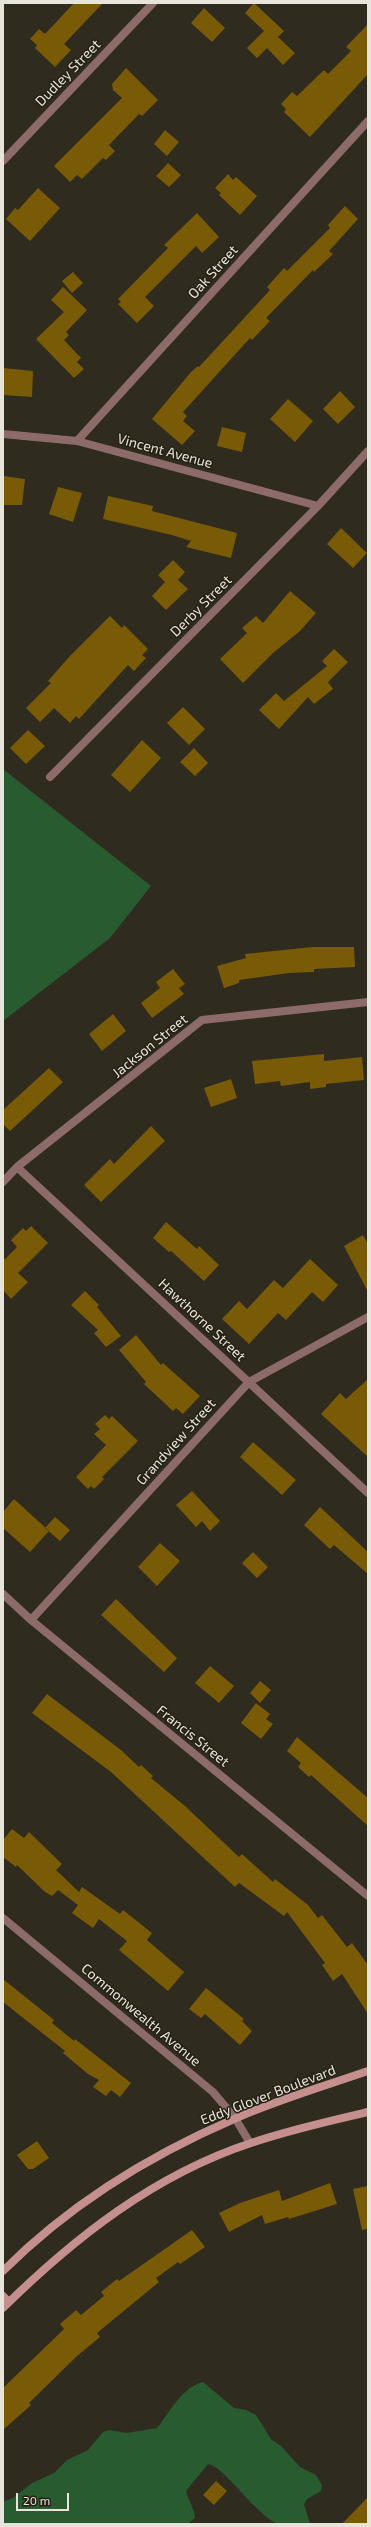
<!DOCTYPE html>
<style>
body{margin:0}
#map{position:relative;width:371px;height:2527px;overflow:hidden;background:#302b1f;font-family:"Exo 2",sans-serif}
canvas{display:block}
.frame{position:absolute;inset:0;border:4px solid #e7e4dc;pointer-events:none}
.scale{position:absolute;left:16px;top:2493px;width:53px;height:18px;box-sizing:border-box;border:2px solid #e7e4dc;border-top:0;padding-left:5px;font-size:12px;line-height:14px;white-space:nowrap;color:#e7e4dc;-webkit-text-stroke:3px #262115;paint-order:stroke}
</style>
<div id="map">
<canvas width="371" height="2527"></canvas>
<div class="frame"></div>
<div class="scale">20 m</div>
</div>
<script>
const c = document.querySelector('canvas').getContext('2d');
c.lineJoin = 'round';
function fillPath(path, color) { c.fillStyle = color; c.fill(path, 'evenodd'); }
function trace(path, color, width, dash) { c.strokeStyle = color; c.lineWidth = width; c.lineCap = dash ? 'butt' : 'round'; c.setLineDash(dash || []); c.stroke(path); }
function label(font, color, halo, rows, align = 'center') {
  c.font = font + ' "Exo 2",sans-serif'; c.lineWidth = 3; c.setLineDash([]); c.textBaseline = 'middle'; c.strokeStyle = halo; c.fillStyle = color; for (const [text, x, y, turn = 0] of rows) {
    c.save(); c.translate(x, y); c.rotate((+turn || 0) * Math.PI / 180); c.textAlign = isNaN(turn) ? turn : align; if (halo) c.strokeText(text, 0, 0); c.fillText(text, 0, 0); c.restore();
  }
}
const green = new Path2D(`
 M3 769 151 886 110 938 3 1021Z
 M203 2382 234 2408 246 2410 256 2415 271 2439 281 2446 300 2467 316 2475 322 2485 321 2491 307 2499 304 2504 310 2524C301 2524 284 2527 276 2523 254 2513 224 2466 208 2464L186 2491C188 2500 195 2509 195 2518L188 2524H3V2502L13 2498 32 2483 54 2473 67 2460 88 2450 103 2432 109 2430 127 2433 157 2428C170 2412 182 2387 203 2382Z`);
const building = new Path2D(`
 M74 3H103L64 44 71 50 55 67 35 48 37 45 30 39 39 29 45 34Z
 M254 3 284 31 278 37 295 53 283 65 267 48 257 58 247 48 264 31 245 13Z
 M204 8 225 28 212 42 191 23Z
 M368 24V74L310 137 284 112 286 109 281 104 292 92 297 96 324 70 328 74 351 51 346 47Z
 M126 68 158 100 142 116 139 114 109 145 115 151 106 160 103 158 82 179 77 175 70 182 54 166 122 98 113 90 112 84Z
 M165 130 179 142 167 156 154 144Z
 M168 163 181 175 169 187 156 176Z
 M228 174 233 180 236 177 257 196 240 215 219 195 221 193 215 188Z
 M38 188 60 208 30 241 6 219 15 208 18 210Z
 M345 206 358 219 329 251 333 254 314 272 313 270 266 318 270 321 252 340 250 338 183 412 187 416 183 421 195 431 182 445 152 419 191 372 198 366 199 367 270 290 267 287 284 268 287 271 330 228 328 225Z
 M197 213 219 237 202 253 196 246 145 297 154 306 137 323 118 304 121 302 118 299 168 248 164 245Z
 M73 272 83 283 72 293 62 281Z
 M63 287 87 310 66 332 69 335 64 340 81 358 77 362 84 369 74 378 36 339 64 312 51 300Z
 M3 368 33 371 32 397 3 395Z
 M340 391 355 407 338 424 323 409Z
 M288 399 313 421 295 442 270 419Z
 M222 427 246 433 242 452 217 446Z
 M3 476 25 479 22 505H3Z
 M58 487 82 493 73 522 49 514Z
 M108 496 153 506 152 511 237 533 231 558 186 547 191 541 172 535 103 519Z
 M341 528 367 553 353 568 327 544Z
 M173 560 185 572 178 580 188 589 166 610 152 596 165 582 158 575Z
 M290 591 316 613 300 631 273 653 243 683 220 659 247 633 242 628 256 616 263 623Z
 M110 616 122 628 124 625 148 649 142 655 146 658 134 671 128 665 79 719 76 716 70 723 54 708 40 722 26 708 51 683 48 681 70 656Z
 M334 649 348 662 328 682 333 689 314 704 308 697 279 729 259 710 276 693 284 701 327 666 322 661Z
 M183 707 205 729 189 745 167 723Z
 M28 730 45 746 26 764 10 748Z
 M142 740 161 758 130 792 111 775Z
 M194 748 208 763 195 776 180 762Z
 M312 947H354L355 967 314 969V972L289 973 239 980V983L224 988 217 966 246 958 245 954Z
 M173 969 185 984 179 988 184 994 152 1018 141 1003 160 988 156 982Z
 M113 1014 126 1031 102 1051 89 1034Z
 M324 1054V1061L362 1057 364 1080 326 1084V1087L310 1089V1082L281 1086 280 1081 255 1084 252 1061Z
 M49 1068 63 1082 10 1131 3 1124V1110Z
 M231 1079 237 1098 211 1107 204 1088Z
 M151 1126 165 1141 101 1202 84 1185 110 1159 114 1164Z
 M166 1222 197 1249 199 1246 219 1265 204 1281 171 1251 169 1252 153 1238Z
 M31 1226 48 1243 18 1273 28 1282 11 1299 3 1290V1257L5 1259 17 1247 11 1240 23 1228 26 1231Z
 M363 1235 368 1244V1292L344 1246Z
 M310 1259 338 1285 323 1302 312 1292 286 1320 278 1313 249 1344 222 1319 239 1301 247 1309 274 1280 283 1288Z
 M85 1291 99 1305 97 1307 121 1336 106 1347 94 1333 98 1330 71 1305Z
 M136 1335 161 1365 163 1363 200 1396 183 1414 176 1408 173 1411 144 1384 146 1382 119 1350Z
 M368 1379V1457L321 1414 340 1393 346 1399Z
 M105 1415 109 1419 112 1416 138 1441 102 1477 104 1479 94 1489 91 1486 88 1489 76 1477 106 1445 94 1434 100 1429 95 1424Z
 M253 1442 296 1480 282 1495 240 1457Z
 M192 1491 220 1521 210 1531 202 1521 196 1527 176 1505Z
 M14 1499 49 1531 30 1552 3 1528V1512Z
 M320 1507 368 1552V1574L334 1545 330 1549 304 1525Z
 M55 1517 70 1530 60 1541 45 1528Z
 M160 1543 180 1561 157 1586 138 1567Z
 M253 1552 268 1567 257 1578 242 1563Z
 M116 1599 177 1658 164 1672 101 1615Z
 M210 1666 234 1686 219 1703 195 1683Z
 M260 1681 271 1690 260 1703 250 1693Z
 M47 1694 121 1750 139 1767 141 1765 153 1776 151 1778 185 1806 239 1857 242 1854 273 1882 275 1879 308 1905 318 1918 322 1915 347 1947 352 1943 368 1965V2014L342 1974 333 1981 322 1965 325 1963 287 1912 284 1916 239 1883 235 1887 111 1772 32 1713Z
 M256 1703 270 1714 266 1719 273 1724 261 1739 241 1723Z
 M297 1737 368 1798V1826L311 1775 309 1777 298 1767 301 1763 287 1751Z
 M12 1829 24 1838 29 1832 62 1864 56 1870 79 1892 82 1887 120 1914 123 1910 152 1933 147 1940 184 1972 168 1991 119 1950 127 1941 99 1919 93 1928 72 1913 78 1905 58 1890 52 1896 45 1892 17 1865 16 1867 3 1857V1840Z
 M3 1979 54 2020 52 2023 74 2041 75 2039 131 2083 120 2097 111 2090 106 2096 93 2087 99 2080 88 2074 63 2053 65 2051 3 2002Z
 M206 1988 244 2019 242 2021 252 2031 240 2045 205 2014 201 2018 189 2009Z
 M37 2141 49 2158 33 2169H28L17 2155Z
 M330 2183 337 2204 289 2219 288 2217 265 2224 262 2215 229 2232 219 2213 240 2203 279 2190 282 2201Z
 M368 2186V2229L362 2230 353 2189Z
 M192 2230 205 2247 180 2264 178 2262 156 2278 159 2282 97 2333 100 2337 76 2357 29 2403 31 2405 3 2430V2388L64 2329 60 2324 76 2310 81 2315 104 2296 101 2292 117 2279 119 2281Z
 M216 2481 227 2491 214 2505 203 2495Z
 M368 2497V2524H342Z`);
const street = new Path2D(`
 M3 161 153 3
 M3 434 77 441 318 506
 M77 441 368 121
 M50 777 318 506 368 451
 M17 1167 368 1493
 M3 1182 17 1167 202 1020 368 1002
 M3 1594 31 1620 368 1896
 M31 1620 249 1382 368 1317
 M3 1918 213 2092 235 2118 250 2143`);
const secondary = new Path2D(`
 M3 2271C70 2204 148 2156 234 2119 277 2100 324 2086 368 2071
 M3 2296 9 2302
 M3 2308C74 2238 154 2175 251 2143 289 2130 329 2121 368 2112`);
const streetNames = [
 ["Dudley Street",68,73,-46],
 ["Oak Street",213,272,-48],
 ["Vincent Avenue",165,451,15],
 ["Derby Street",201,606,-45],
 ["Jackson Street",150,1046,-39],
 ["Hawthorne Street",202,1320,43],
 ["Grandview Street",176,1442,-48],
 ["Francis Street",193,1736,39],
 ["Commonwealth Avenue",141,2015,40],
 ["Eddy Glover Boulevard",268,2095,-21]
];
fillPath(green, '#285b2f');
fillPath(building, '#785a07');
trace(street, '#8d6b6b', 8);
trace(secondary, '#c58f8e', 8);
label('14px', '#e7e4dc', '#262115', streetNames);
</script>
